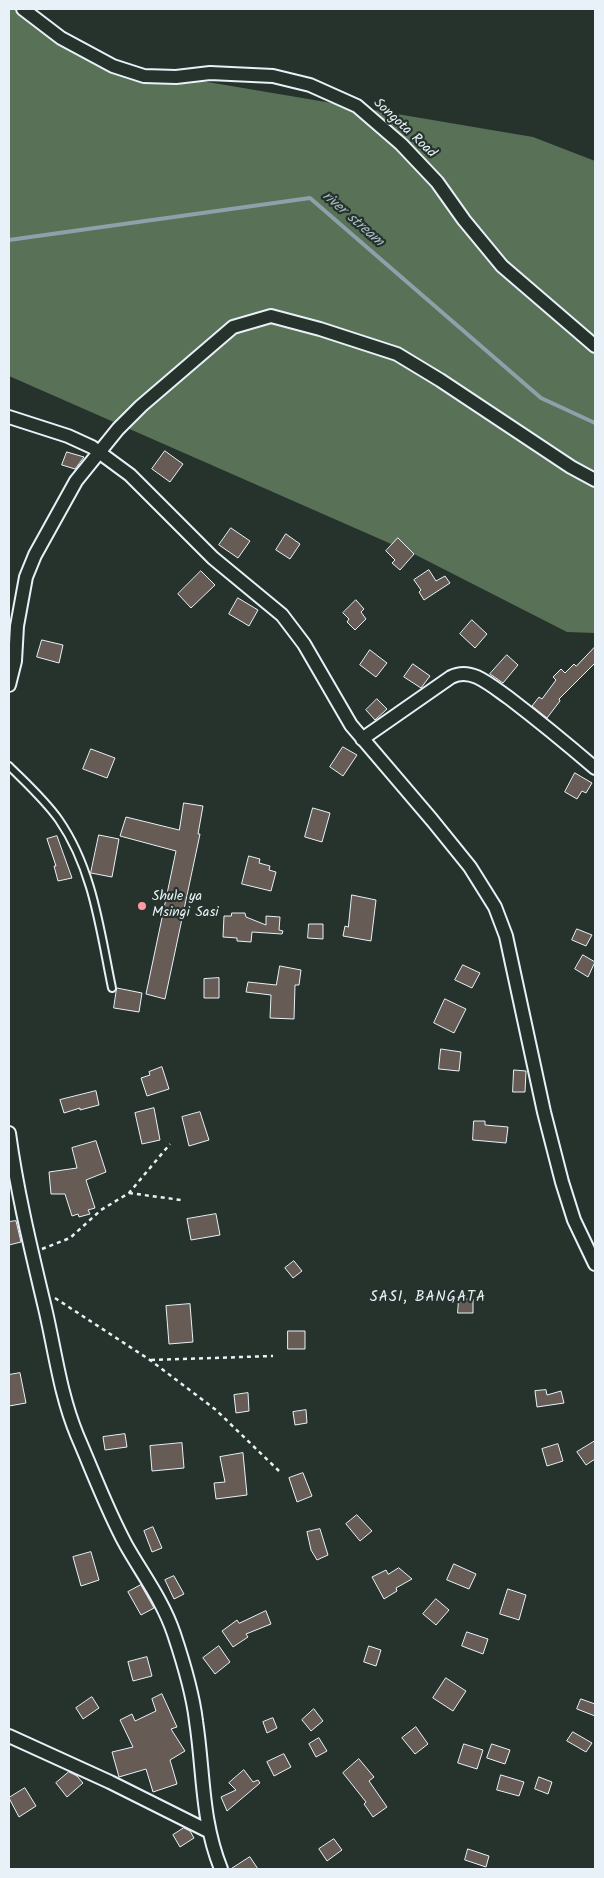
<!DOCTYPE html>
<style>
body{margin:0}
#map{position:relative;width:604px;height:1878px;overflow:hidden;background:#26332d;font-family:Kalam,sans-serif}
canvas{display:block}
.frame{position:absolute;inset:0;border:10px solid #e8f1f8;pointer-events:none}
</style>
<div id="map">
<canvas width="604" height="1878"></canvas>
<div class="frame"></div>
</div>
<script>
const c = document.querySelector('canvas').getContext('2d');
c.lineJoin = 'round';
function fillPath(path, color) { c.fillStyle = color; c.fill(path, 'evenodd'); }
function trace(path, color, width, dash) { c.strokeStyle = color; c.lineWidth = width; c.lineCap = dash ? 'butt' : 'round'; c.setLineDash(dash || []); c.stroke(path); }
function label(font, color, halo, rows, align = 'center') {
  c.font = font + ' Kalam,sans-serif'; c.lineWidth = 4.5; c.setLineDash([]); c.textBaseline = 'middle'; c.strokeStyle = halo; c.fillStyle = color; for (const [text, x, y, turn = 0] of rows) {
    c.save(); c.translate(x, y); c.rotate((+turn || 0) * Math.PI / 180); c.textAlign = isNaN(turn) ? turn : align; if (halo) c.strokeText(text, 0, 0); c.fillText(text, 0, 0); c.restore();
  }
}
const green = new Path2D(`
 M9 9H27L113 66 533 137 595 161V633L567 632 414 554 9 376Z`);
const stream = new Path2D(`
 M9 240 310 198 541 398 595 423`);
const building = new Path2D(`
 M165 451 183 464 170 482 152 469Z
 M67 452 84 457 75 469 62 465Z
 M231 528 250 541 238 558 219 545Z
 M286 534 300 544 290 559 276 550Z
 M398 538 414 554 400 570 392 563 395 560 386 551Z
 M429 570 436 581 445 576 450 583 424 600 419 592 421 590 414 580Z
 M201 571 215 585 191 608 178 594Z
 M238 598 258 610 249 626 229 614Z
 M356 600 364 609 361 612 366 619 355 630 347 622 349 619 343 613Z
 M472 620 487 634 475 648 460 634Z
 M42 640 63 645 59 663 37 657Z
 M595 647V663L559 699 560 701 547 718 532 706 539 697 542 699 556 680 553 677 561 669 565 673 574 664 576 666Z
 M370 650 387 663 376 677 360 665Z
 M507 655 518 665 503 683 490 674Z
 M413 664 430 676 421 688 404 677Z
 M377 699 387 709 375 720 366 710Z
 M343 747 357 755 343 776 330 767Z
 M91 749 115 758 107 778 83 769Z
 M575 773 592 783 586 793 582 791 577 799 565 792Z
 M184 803 203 806 198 834H200L165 999 146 994 176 851 120 836 126 817 179 830Z
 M313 808 330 813 322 842 305 837Z
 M99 835 119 839 112 877 91 873Z
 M57 836 72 878 58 881 54 866H56L47 839Z
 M249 856 260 859 259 863 270 866 269 870 276 872 271 891 242 884Z
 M352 895 376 900 371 941 343 936 345 926 348 927Z
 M232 913H245L246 917 266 925V916L280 917 279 930 283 931 282 934 252 932 251 942 237 941V938L223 937 224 916H231Z
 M309 924H323V939L308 938Z
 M577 929 592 935 586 946 572 940Z
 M583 955 595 962 588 977 575 969Z
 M463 965 480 973 472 988 455 980Z
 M280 966 301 970 299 985H295L294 1019 270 1018 271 995 246 992 248 982 276 985Z
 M219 978V998H204V979Z
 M117 988 142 993 139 1012 114 1008Z
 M445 999 466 1009 454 1033 434 1023Z
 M441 1049 461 1052 459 1071 439 1069Z
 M162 1067 169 1089 147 1096 141 1078 150 1075 149 1072Z
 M514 1070 526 1071 525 1092H513Z
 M96 1091 99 1105 80 1110V1108L64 1113 60 1100Z
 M154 1108 160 1140 142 1144 135 1113Z
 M200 1112 209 1140 189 1146 182 1117Z
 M474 1121H485V1125L508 1127 506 1143 473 1140Z
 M96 1141 106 1172 86 1180 95 1208 88 1210 90 1214 79 1217 78 1214 72 1216 65 1194H51L49 1172 77 1168 72 1148Z
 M216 1214 220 1235 191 1240 187 1219Z
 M16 1221 21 1242 9 1245V1222Z
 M294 1261 302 1271 293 1278 285 1268Z
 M459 1299H473V1313H458Z
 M190 1304 193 1342 169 1344 166 1306Z
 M288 1331H305V1349H288Z
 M20 1373 26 1403 9 1406V1375Z
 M546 1390 547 1395 561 1391 564 1403 537 1407 535 1391Z
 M248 1393 249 1411 236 1413 234 1395Z
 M306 1410 307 1423 295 1425 293 1412Z
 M125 1434 127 1447 105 1450 103 1437Z
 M595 1441V1459L586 1465 577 1452Z
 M182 1443 184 1468 152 1471 150 1446Z
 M558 1444 563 1461 547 1466 542 1449Z
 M243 1453 247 1495 216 1499 214 1483 225 1482 220 1457Z
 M303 1473 312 1496 297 1502 289 1478Z
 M357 1515 372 1531 360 1541 346 1524Z
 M153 1527 162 1548 152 1552 144 1531Z
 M320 1529 328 1555 317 1560 311 1550 307 1532Z
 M91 1552 99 1580 81 1586 73 1557Z
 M454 1564 476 1574 469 1589 447 1580Z
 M399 1568 412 1579 396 1588 397 1591 384 1599 372 1577 386 1570 388 1574Z
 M174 1576 184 1594 174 1599 165 1580Z
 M141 1585 154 1608 141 1615 128 1592Z
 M508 1589 526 1595 519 1620 500 1614Z
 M436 1599 449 1610 436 1625 423 1614Z
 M266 1611 271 1624 246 1634 248 1637 233 1647 222 1631 237 1620 239 1623Z
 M467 1632 488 1639 483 1654 462 1646Z
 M219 1646 230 1662 215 1674 203 1658Z
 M369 1646 381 1650 376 1666 364 1662Z
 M147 1657 152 1676 133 1681 128 1662Z
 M446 1678 466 1691 453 1711 433 1698Z
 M162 1694 177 1727 171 1729 185 1751 170 1760 177 1784 153 1792 146 1769 119 1777 112 1752 133 1747 120 1720 132 1714 135 1721 156 1711 152 1699Z
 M92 1697 99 1708 83 1719 76 1708Z
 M581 1699 595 1704V1716L577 1709Z
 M314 1709 323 1721 311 1731 302 1720Z
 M273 1718 277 1728 267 1733 263 1722Z
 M416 1727 428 1744 415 1754 402 1738Z
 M573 1732 592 1743 586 1752 567 1741Z
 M319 1738 327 1751 316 1757 309 1744Z
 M464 1744 483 1750 477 1769 458 1763Z
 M492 1744 510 1750 505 1764 487 1758Z
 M284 1754 291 1767 274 1776 267 1762Z
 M359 1759 374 1777 369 1781 387 1807 373 1817 364 1804 366 1802 343 1773Z
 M244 1770 253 1782 258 1780 260 1783 227 1811 221 1797 236 1790 229 1783Z
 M69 1772 77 1776 83 1783 67 1797 56 1783Z
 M501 1775 524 1782 519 1796 497 1790Z
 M539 1777 552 1782 548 1794 535 1789Z
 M25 1788 36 1806 19 1817 9 1798Z
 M184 1828 190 1831 194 1838 180 1847 173 1835Z
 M334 1839 342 1850 327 1861 319 1849Z
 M468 1849 489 1856 486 1867 465 1860Z
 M250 1857 258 1869H231Z`);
const path = new Path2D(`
 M129 1193 181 1200
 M42 1249 70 1238 101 1210 129 1193 170 1144
 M55 1298 150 1360 216 1410 279 1471
 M151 1360 273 1356`);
const lane = new Path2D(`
 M9 766C26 783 45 800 59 820 93 869 100 930 112 988`);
const street = new Path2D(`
 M23 9 61 38 113 66 144 76 176 77 210 73 273 76 310 85 357 106 401 144 437 182 464 220 502 266 595 346
 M9 417 68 436 92 447 130 475 213 558 282 615 304 644 351 725 432 820 470 867 495 907 506 936 544 1112 562 1182 574 1220 595 1264
 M9 685 15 661 17 626 26 577 35 555 76 481 118 429 141 406 233 327 271 316 320 329 397 354 440 380 571 467 595 480
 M362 739 451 677C459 673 468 673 477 677 488 682 499 691 509 698 539 721 567 744 595 768
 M9 1133C17 1192 31 1249 45 1308 55 1350 60 1394 77 1435 93 1472 107 1510 126 1545 143 1575 163 1601 174 1634 182 1658 193 1695 196 1721 204 1773 201 1819 221 1869
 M9 1736 110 1782 208 1831`);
const markers = [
 [142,906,5,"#ff9aa2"]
];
const streetNames = [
 ["Songota Road",404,129,43]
];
const poiNames = [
 ["Shule ya",152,898],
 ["Msingi Sasi",152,914]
];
const waterNames = [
 ["river stream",352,220,41]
];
const neighbourhoodNames = [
 ["SASI, BANGATA",428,1298]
];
fillPath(green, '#587157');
trace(stream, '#8ca1a9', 4);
fillPath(building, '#675b56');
trace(building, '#e8f1f8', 1);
trace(lane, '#e8f1f8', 10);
trace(street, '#e8f1f8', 16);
trace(path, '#e8f1f8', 2.5, [4, 4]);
trace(lane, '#26332d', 6);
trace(street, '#26332d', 12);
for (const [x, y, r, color] of markers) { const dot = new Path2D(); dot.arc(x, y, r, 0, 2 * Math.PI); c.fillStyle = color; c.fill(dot); trace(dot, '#26332d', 2); }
label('14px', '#e8f1f8', '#26332d', streetNames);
label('14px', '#e8f1f8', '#26332d', poiNames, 'left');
label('italic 15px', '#aabcc3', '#26332d', waterNames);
c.letterSpacing = '1px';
label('15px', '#e8f1f8', '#26332d', neighbourhoodNames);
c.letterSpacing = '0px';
</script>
